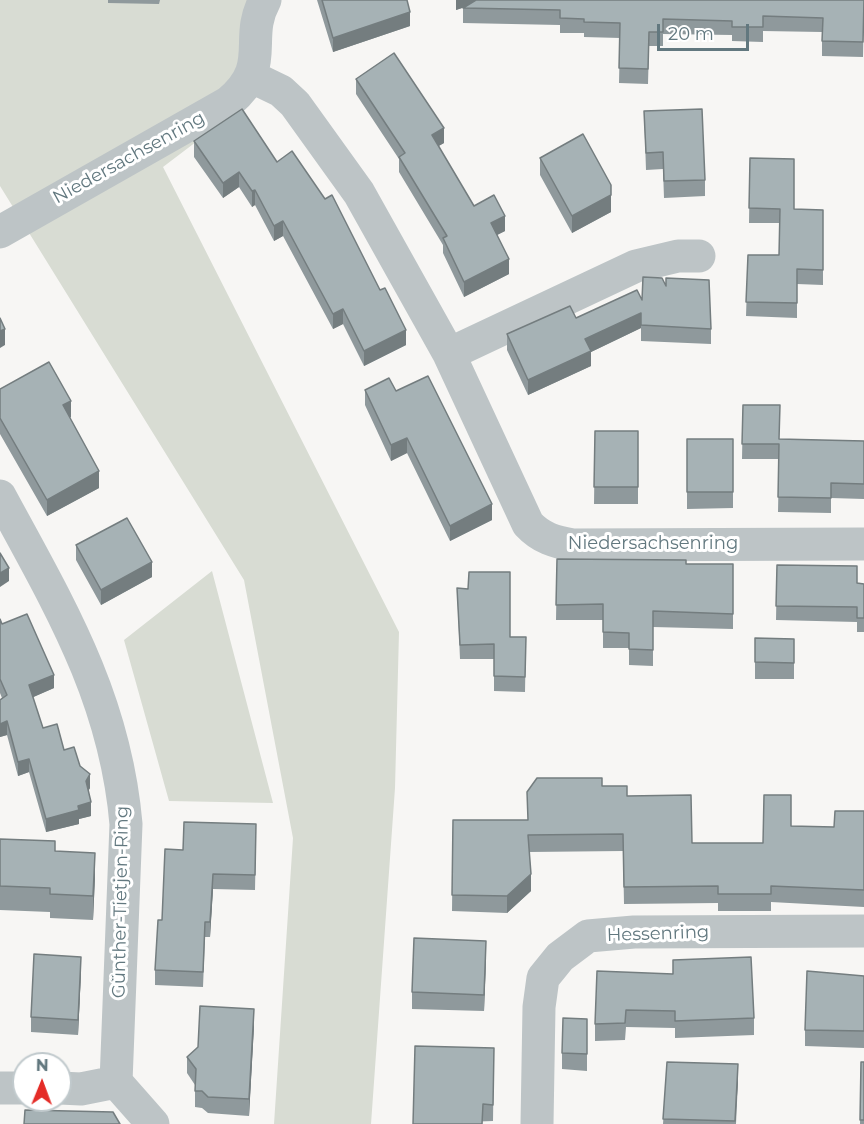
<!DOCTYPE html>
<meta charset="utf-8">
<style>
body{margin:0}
#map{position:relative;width:864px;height:1124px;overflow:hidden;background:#f7f6f4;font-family:Montserrat,sans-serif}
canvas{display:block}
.north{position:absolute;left:12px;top:1052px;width:60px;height:60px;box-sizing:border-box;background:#fff;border:2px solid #c0c9cc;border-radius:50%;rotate:1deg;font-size:16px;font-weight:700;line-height:24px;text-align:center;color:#62787f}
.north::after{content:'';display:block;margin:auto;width:21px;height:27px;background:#e42c27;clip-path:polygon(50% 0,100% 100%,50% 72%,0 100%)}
.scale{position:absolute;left:657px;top:24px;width:92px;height:27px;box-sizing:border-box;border:3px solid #62787f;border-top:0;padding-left:8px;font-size:18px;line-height:21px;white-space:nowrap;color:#62787f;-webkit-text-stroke:4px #fff;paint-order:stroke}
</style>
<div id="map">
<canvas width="864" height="1124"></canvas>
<div class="north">N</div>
<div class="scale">20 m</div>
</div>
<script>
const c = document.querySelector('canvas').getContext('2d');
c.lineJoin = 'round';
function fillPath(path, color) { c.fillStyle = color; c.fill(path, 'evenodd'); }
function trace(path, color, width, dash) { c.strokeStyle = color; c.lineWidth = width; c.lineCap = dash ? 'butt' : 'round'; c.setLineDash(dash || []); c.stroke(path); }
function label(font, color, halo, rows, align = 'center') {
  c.font = font + ' Montserrat,sans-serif'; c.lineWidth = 6; c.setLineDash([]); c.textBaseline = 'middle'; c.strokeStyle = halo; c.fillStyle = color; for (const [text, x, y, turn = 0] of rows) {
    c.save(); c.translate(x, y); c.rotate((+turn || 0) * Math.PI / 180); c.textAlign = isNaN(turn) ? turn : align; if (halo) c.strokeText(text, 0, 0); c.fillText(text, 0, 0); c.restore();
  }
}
const green = new Path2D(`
 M0 0H249L238 110 163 167 399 632 395 788 371 1124H274L293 838 244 580 0 186Z
 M212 571 273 803 169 801 124 640Z`);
const minor = new Path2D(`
 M252 77 281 91 295 104 359 193 449 354 528 524C541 538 555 542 573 545L864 544
 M0 232 229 102C273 65 243 40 265 0
 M449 354 636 266 678 256H699
 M0 496C59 605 115 697 126 824L116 1082
 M0 1088H24
 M60 1088 81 1089 116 1082 153 1124
 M537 1124 539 1007 543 978 560 957 588 936 634 932 864 931`);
const wall = new Path2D(`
 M108 0H160L159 4 108 3Z
 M317 0H407L410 26 333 52Z
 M456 0H864L863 57 822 56V32L763 31V42L732 41V35L663 34V46H649L648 84 619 83 620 38 584 37V33H560V25L463 23V8L465 7 456 10Z
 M356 79 444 143 438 146 474 206 505 231 497 235 509 274 464 297 443 253V245L399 172V159L356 94Z
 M644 111 705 180V196L664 198 663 169 646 170Z
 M194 141 277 162 406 345 364 366 343 324 333 329 283 236 274 241 255 205 252 207 239 187 223 198 194 157Z
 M540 158 611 212 572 233 540 175Z
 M750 158 794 209 823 210V285L797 284V318L746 316 748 255H779V223H749Z
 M666 286 711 329V344L641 341V328L591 352V366L528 395 507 350V334L576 318 642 300Z
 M0 389 71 417 69 418 99 488 47 516 0 434Z
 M365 390 396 391 492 520 450 541 407 453 391 461 365 405Z
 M743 405 779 439 864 441V499L831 498V513L778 512 779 459H742Z
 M595 431H638V504H594Z
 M687 439H733V508L687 509Z
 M76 545 152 577 101 605 76 560Z
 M557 559 686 564H733V629L653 627V666L629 665V648H603V620H556Z
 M777 565 857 583 864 584V632H857V622L776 620Z
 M457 588 510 637H526L525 692 494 691V659H460Z
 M0 619 2 624 54 688 33 697 43 728 80 766 90 788 88 791 91 816 79 819V824L46 832 29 772 18 776 7 735 0 737V700L2 698 0 693Z
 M755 638 794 639V679H755Z
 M602 786 627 796 692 843H763L791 826 834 827 864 811V907L771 902V911H718V903L624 904 623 851 529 852 531 891 507 913 452 911 453 820H527Z
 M0 839 55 851 95 877 93 920 50 918V912L0 910Z
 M256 839 255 890 213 889 210 937H205L203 987 155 985V970L162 920 183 850Z
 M486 958 484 1011 412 1009V992Z
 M673 960 754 1018V1035L675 1038V1028L626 1027 625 1040 595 1041V1024L673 974Z
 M81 972 78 1035 31 1032V1017Z
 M864 976V1048L805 1046V1030Z
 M587 1019V1071L562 1069V1053Z
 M254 1026 249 1116 208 1113 202 1108 195 1107V1085L187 1073V1057Z
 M494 1048 493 1121 413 1124Z
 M667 1062 738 1081 736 1124H663Z
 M861 1062H864V1124H860Z`);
const shadedWall = new Path2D(`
 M456 0H486L456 10Z
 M410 12V26L333 52V38Z
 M444 128V143L432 150V135Z
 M239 172V187L223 198V183Z
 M255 190V205L252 207V191Z
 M611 195V212L572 233V216Z
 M505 216V231L491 238V223Z
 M283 221V236L274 241V226Z
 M509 259V274L464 297V282Z
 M343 309V324L333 329V314Z
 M641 313V328L591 352V366L528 395V380L585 339Z
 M5 329V345L0 348V331Z
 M406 330V345L364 366V351Z
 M71 401V417L63 421V405Z
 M407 438V453L391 461V445Z
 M99 471V488L47 516V500Z
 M492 504V520L450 541V526Z
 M152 562V577L101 605V590Z
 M9 568V581L0 587V573Z
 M54 675V688L29 699V685Z
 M7 721V735L0 737V724Z
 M29 759V772L18 776V762Z
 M90 774V788L86 795V781Z
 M91 802V816L79 819V824L46 832V819L78 806Z
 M95 853V877L93 920V896Z
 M213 874V889L210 937V922Z
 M531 874V891L507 913V896Z
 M486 941V958L484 1011V995Z
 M81 957V972L78 1035V1020Z
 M254 1009V1026L249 1116V1099Z
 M738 1064V1081L735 1124V1121Z`);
const building = new Path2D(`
 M322 0H407L410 12 333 38Z
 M476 0H864L863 42 822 41 823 18 763 16V27H732V21L663 19V32H649L648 69 619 68 620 23 584 22V19L560 18V10L463 8Z
 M394 53 444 128 432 135 474 206 494 195 505 216 491 223 509 259 464 282 443 238 447 236 399 157 405 153 356 79Z
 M242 109 277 162 292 151 325 199 332 195 380 290 385 288 406 330 364 351 343 309 333 314 283 221 274 226 255 190 252 191 239 172 223 183 194 141Z
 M702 109 705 180 664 181 663 152 646 153 644 111Z
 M583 134 611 185V195L572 216 540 158Z
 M750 158 794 159V209L823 210V270L797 269V303L746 302 748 255H779L780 209 749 208Z
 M643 277 662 278 666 286V278L709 280 711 329 641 325V313L585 339 591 351 528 380 507 334 570 306 576 318 637 290 642 300Z
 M0 318 5 329 0 331Z
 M49 362 71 401 63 405 99 471 47 500 0 418V389Z
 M428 376 492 504 450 526 407 438 391 445 365 390 389 378 396 391Z
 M743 405H780L779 439 864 441V484L831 483V498L778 497 779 444H742Z
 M595 431H638V487H594Z
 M687 439H733V492H687Z
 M127 518 152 562 101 590 76 545Z
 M0 553 9 568 0 573Z
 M557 559 686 560V564H733V614L653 611V650L629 649V633L603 632V604L556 605Z
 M777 565 857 566V583L864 584V618H857V607L776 606Z
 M469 572H510V637H526L525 677 494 676V644L460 645 457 588 468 589Z
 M27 614 54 675 29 685 43 728 57 724 64 750 74 747 80 766 90 774 86 781 91 802 78 806 79 810 46 819 29 759 18 762 7 721 0 724V700L7 695 0 679V619L2 624Z
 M755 638 794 639V663L755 662Z
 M537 778H602V786H627V796L691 795 692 843H763L764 795H791V826L834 827 835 811H864V890L771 886V894H718V886L624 887 623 834 528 835 531 874 507 896 452 895 453 820H528L527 792Z
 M184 822 256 824 255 875 213 874 210 922H205L203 972 155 970 158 920H162L165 849 183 850Z
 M0 839 55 841V851L95 853 93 896 50 894V888L0 886Z
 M414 938 486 941 484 995 412 992Z
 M34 954 81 957 78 1020 31 1017Z
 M751 957 754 1018 675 1021V1011L626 1010 625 1023 595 1024 597 971 673 974V960Z
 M807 971 864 976V1031L805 1030Z
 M200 1006 254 1009 249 1099 208 1097 202 1091H195L196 1069 187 1057 198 1047Z
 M563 1018 587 1019V1054L562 1053Z
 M415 1046 494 1048 493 1105 483 1104 482 1124H413Z
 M667 1062 738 1064 735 1121 663 1119Z
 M861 1062H864V1120H860Z
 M25 1110 113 1112 120 1124H24Z`);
const streetNames = [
 ["Niedersachsenring",129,158,-29],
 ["Niedersachsenring",653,544],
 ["Günther-Tietjen-Ring",121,902,-89],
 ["Hessenring",658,934,-2]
];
fillPath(green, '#d8dcd3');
trace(minor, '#bdc4c6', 33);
fillPath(wall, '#8f999c');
fillPath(shadedWall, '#747d7f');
fillPath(building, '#a6b2b5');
trace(building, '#747d7f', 1.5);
label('18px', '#62787f', '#fff', streetNames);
</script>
